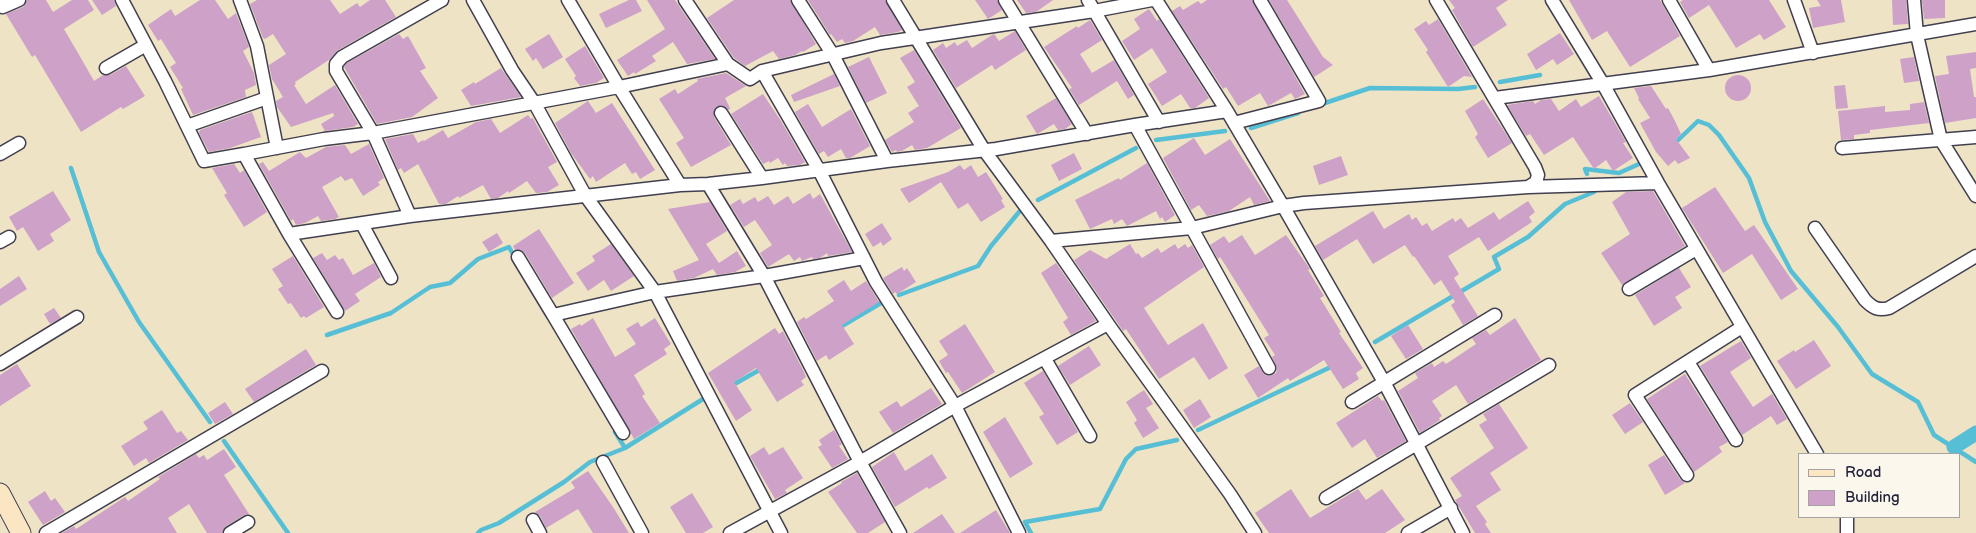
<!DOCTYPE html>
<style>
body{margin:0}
#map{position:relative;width:1976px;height:533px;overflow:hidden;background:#eee4c5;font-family:"Balsamiq Sans",sans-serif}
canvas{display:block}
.legend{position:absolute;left:1798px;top:453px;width:162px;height:65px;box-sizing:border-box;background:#fbf7ec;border:1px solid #a4a2a5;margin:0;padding:6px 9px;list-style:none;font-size:15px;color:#22223b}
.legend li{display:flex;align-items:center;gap:10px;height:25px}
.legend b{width:25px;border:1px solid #a4a2a5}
</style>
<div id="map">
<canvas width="1976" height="533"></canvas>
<ul class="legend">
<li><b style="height:6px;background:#fbe6c3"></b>Road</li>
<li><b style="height:14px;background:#cda1c8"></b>Building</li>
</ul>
</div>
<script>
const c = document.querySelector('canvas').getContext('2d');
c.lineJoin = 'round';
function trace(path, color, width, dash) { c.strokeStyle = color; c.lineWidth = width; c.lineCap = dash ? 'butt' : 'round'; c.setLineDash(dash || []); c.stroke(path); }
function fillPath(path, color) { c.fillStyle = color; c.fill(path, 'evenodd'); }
const stream = new Path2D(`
 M1500 82 1540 75
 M1319 105 1370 88 1458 89 1475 87
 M1251 128 1298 113
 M1156 140 1225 131
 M1674 144 1698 121 1709 125 1719 135 1749 178 1765 222 1791 271 1838 327 1872 374 1918 402 1934 435 1976 462
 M71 168 99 252 139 322 210 422
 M1587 174 1585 169 1619 173 1639 164
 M1038 200 1136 148
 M899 295 978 266 991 246 1019 212
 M837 329 881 303
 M327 335 391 313 430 287 450 283 478 259 509 247 515 258
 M1375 342 1499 269 1494 257 1528 237 1565 204 1594 192
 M731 386 761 369
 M1198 430 1335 365
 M615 432 625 448 703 399
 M224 441 288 533
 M478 533 481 530 499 523 564 482 590 462 625 448
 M1031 533 1025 522 1100 509 1126 459 1136 449 1177 440`);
const canal = new Path2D(`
 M1954 447 1976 433`);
const building = new Path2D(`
 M27 0H46L53 12 72 0H88L94 10 64 29 78 53 94 81 103 75H110L126 66 145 96 123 109 121 107 81 132 35 55 32 57 6 14 23 7Z
 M92 0H114L116 6 102 15Z
 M200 0H215L228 19 236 13 249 47 243 51 254 73 256 85 245 90 246 97 193 115 181 89 183 88 170 67 176 63 161 39 158 41 148 25 171 9 175 16Z
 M257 0H330L340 14 357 3 360 7 370 0H385L396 17 338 50 329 60 295 82 296 84 294 85 306 104 335 85 358 124 353 127 325 131 321 124 334 116 333 113 291 127 277 107 276 101 283 97 272 79 269 65 286 54 273 34 265 39 263 38 250 4Z
 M629 0H636L642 11 606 28 599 14Z
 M647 0H675L715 59 687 64 673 42 652 56 656 61 635 74 634 72 628 76 617 60 665 29Z
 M734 0H790L816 44 803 52 802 51 795 55 779 59 773 51 745 66 734 58 707 18Z
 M808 0H885L902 30 898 32 880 35 875 27 853 41 845 43 842 39 837 42 831 34 830 35Z
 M975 0H997L1002 10 988 19Z
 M1017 0H1053L1036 12 1026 13Z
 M1207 0H1252L1305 94 1295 99 1291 93 1268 106 1260 93 1238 106 1226 87 1223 89 1172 11 1180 6 1183 10 1198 1 1201 4Z
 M1269 0H1287L1323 57 1333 65 1314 77Z
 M1449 0H1508L1496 8 1507 25 1473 47 1452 10 1455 8Z
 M1569 0H1660L1680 36 1630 67 1607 31 1592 40Z
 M1683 0H1769L1786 27 1764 40 1760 34 1736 48 1709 5 1689 18 1680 2Z
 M1817 0H1841L1845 22 1813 28 1809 8 1821 6Z
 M1892 0H1906L1908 24 1893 25Z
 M1922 0H1945V18L1924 19Z
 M1149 9 1157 21 1159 19 1209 98 1195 108H1190L1181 94 1162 106 1148 84 1167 72 1152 48 1134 60 1122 41 1140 29 1134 19Z
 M1438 19 1472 77 1464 76 1448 87 1426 52 1428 50 1414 29 1426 21 1429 25Z
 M1090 20 1102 40 1080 54 1092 73 1114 60 1134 95 1128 99 1117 81 1079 105 1069 89 1072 88 1044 47 1077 26 1078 28Z
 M1015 31 1026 50 995 70 992 65 956 88 933 50 943 43 946 48 955 42 957 46 967 40 972 48 992 35 994 34 999 41Z
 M1560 33 1574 54 1557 65 1553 59 1536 70 1527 54Z
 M399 34 403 39 408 36 426 68 420 71 438 98 412 117 377 124 344 67 347 63Z
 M549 34 563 57 543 69 536 58 533 61 525 49Z
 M585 46 604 78 596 83 580 86 574 78 576 76 565 59Z
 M914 50 961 128 927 148 915 150 912 145 902 151 897 152 896 150 892 152 885 140 914 122 908 113 919 106 907 87 915 82 900 58Z
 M1976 52V68L1970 69 1974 97H1976V118L1945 123 1935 76 1949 74 1946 56Z
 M869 57 887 93 866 103 848 67Z
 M1914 57 1919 81 1904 83 1900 59Z
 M501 68 521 97 471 106 461 90 474 82 475 84Z
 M726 73 746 86 725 98 730 108 729 110 721 105 714 110V117L731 145 691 167 676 143 684 138 659 99 675 89 678 94 698 81 697 79Z
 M834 74 840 86 794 102 791 95Z
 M1725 88a13 13 0 1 1 26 0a13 13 0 1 1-26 0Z
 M1845 85 1848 108 1836 109 1834 86Z
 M1651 86 1666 109 1668 108 1675 121 1681 134 1676 139 1690 158 1678 164 1675 160 1668 166 1656 152 1640 123 1650 118 1638 99 1639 98 1634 88Z
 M763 94 781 121 805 162 800 165 787 166 785 163 783 165 778 158 770 163 769 161 763 164 731 114Z
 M1599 96 1626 142 1623 143 1633 158 1613 171 1606 160 1594 169 1573 137 1544 155 1530 134 1526 136 1507 105 1533 101 1535 104 1541 100 1551 99 1559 111 1576 99 1581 107Z
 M1056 98 1072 124 1065 129 1058 130 1054 124 1037 134 1026 116Z
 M1483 99 1512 143 1488 158 1475 137 1478 134 1465 111Z
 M588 101 596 113 612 103 655 170 640 179 636 172 632 174 625 163 596 182 593 176 590 179 571 153 555 123Z
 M1924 102 1929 123 1870 130V133L1854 135V139L1841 140 1838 111 1885 106V112L1910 110V104Z
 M808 104 822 127 851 109 870 146 850 158H846L841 149 828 157 824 151 819 154 795 112Z
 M252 112 261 137 230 148 209 152 199 133 200 130Z
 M528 115 531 119 533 118 536 124 557 162 548 167 559 185 547 192 536 193 527 181 509 193 508 191 498 198 491 199 483 185 459 198 458 196 446 204H439L418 164 404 173 401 168 398 170 385 139 413 134 418 143 423 140 424 141 443 130 448 138 476 122 491 119 500 133Z
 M1194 138 1205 155 1230 139 1270 201 1254 205 1250 197 1229 211 1207 216 1199 205 1191 210 1163 158Z
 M369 144 384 178 378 182 380 185 363 196 352 178 345 181 341 176 322 187 339 217 335 219 321 221 318 216 305 223 296 225 293 219 291 221 259 164 263 162 269 171 300 152 306 158 326 147 345 145 351 154Z
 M1074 153 1082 169 1059 181 1051 165Z
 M1341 156 1348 175 1319 185 1313 166Z
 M1147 163 1175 215 1165 222 1162 217 1160 219 1156 211 1127 226 1122 219 1114 224 1112 219 1090 229 1075 200 1119 178 1120 180Z
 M234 164 240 173 244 170 267 212 244 227 224 195 227 193 212 168Z
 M960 165 964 170 971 165 978 177 986 172 1003 199 1001 200 1005 207 981 222 968 203 958 209 941 182 909 203 900 189 948 172Z
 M1715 187 1745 231 1754 225 1798 289 1781 300 1752 254 1723 273 1682 208Z
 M53 191 71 220 50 234 54 241 38 251 23 227 17 231 9 217Z
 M1653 191 1685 246 1622 285 1601 253 1630 234 1612 202 1626 192Z
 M810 193 813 199 820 194 852 252 828 256 827 253 820 258 813 259 812 257 802 261 800 257 794 261 789 254 768 267 760 253 772 245 755 220 744 227 730 205 740 199 743 204 755 197 758 202 768 196 774 205 788 196 793 204Z
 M1528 201 1535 212 1529 217 1532 222 1488 251 1479 237 1448 256 1459 274 1454 278 1478 316 1463 325 1451 305 1455 302 1441 280 1434 285 1414 256 1413 257 1405 245 1373 264 1357 239 1323 260 1315 246 1373 211 1384 229 1409 214 1412 220 1416 217 1422 226 1427 223 1432 231 1453 218 1455 222 1461 218 1468 228 1494 212 1499 220Z
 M710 202 727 231 706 244 719 263 737 251 746 266 735 272 717 275 713 269 694 278 677 281 673 271 699 260 668 209Z
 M882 223 892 239 883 246 881 242 873 247 865 234Z
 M539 229 574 283 552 298 525 253 521 250H515L513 246Z
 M497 233 503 243 489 252 482 242Z
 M1242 235 1255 255 1286 235 1310 269 1308 270 1324 296 1320 298 1341 332 1339 333 1363 368 1356 373 1359 379 1343 389 1324 360 1290 381 1288 378 1258 398 1244 375 1259 366 1265 375 1269 376 1276 373 1277 368 1272 357 1275 355 1264 338 1269 335 1224 263 1220 257 1218 259 1210 245 1224 236 1229 243Z
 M611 244 634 276 611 291 604 280 588 291 576 273 595 261 592 256Z
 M1130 244 1136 254 1138 253 1142 258 1158 248 1161 253 1175 244 1178 249 1185 244 1188 248 1192 245 1204 267 1144 308 1168 345 1203 323 1228 368 1209 380 1194 357 1159 379 1126 329 1123 331 1074 260 1090 250 1106 259Z
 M322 253 327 260 335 255 339 260 343 258 353 275 374 263 381 277 355 294 360 301 345 311 313 258Z
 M293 256 324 307 306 318 304 316 301 318 291 303 288 304 278 289 283 286 272 269Z
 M1056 263 1096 321 1071 335 1063 322 1068 318 1041 273Z
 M902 267 904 271 907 268 916 282 897 294 895 292 893 294 883 278Z
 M1679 268 1691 287 1675 297 1682 308 1654 326 1635 295Z
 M19 276 27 289 0 306V289Z
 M844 280 851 291 866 281 879 302 842 325 854 344 829 360 826 355 817 361 797 322 804 317 806 319 834 301 827 291Z
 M54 308 61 318 50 324 44 314Z
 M593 318 615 357 636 344 626 329 638 322 641 327 655 318 671 344 664 349 667 354 634 375 645 394 642 396 660 423 634 439 571 329 580 324 581 326Z
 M1515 318 1541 360 1468 404 1456 385 1432 401 1442 416 1439 418 1440 420 1420 433 1398 391 1418 378 1415 373 1432 363 1434 367 1443 361 1446 364 1476 344 1472 338 1486 330 1490 335Z
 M965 324 995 372 962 393 948 372 946 373 939 361 948 355 939 341Z
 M1408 325 1423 349 1406 359 1391 336Z
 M775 328 779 334 783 331 803 370 806 377 801 381 804 385 777 402 756 368 734 382 752 410 736 421 708 373Z
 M1814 340 1831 366 1796 389 1777 361 1794 350 1795 352Z
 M1741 341 1751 358 1730 372 1753 407 1772 394 1787 419 1777 425 1771 416 1742 435 1700 366Z
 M1089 346 1101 365 1070 385 1058 366Z
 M306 349 316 365 254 402 245 389Z
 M17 364 31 386 0 406V375Z
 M1043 371 1078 432 1057 445 1039 417 1044 414 1024 383Z
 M1685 374 1728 442 1719 447 1722 452 1694 472 1647 399Z
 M931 388 942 404 893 433 879 412 897 401 901 407Z
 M1144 390 1153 404 1146 408 1159 428 1143 438 1134 423 1137 420 1126 402Z
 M1378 396 1382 401 1384 400 1406 441 1377 458 1365 439 1352 448 1336 423Z
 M1200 399 1211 417 1194 428 1183 410Z
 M225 402 233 414 215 424 208 413Z
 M1630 403 1643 422 1625 434 1612 415Z
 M1499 404 1528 448 1490 473 1501 490 1476 506 1487 522 1485 524 1491 533H1475L1455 500 1462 496 1450 478 1494 448 1479 425 1487 420 1483 414Z
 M162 410 177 433 181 431 188 440 149 463 146 458 134 466 121 446 148 429 143 422Z
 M1005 417 1033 464 1010 478 983 432Z
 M834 430 842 444 839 446 848 459 832 468 818 447 822 445 819 440Z
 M764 447 769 455 783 447 803 478 785 490 787 493 775 499 750 456Z
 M224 449 236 467 224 475 249 514 244 515 226 526 222 533H207L189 504 168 518 177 533H62L74 526 76 529 125 497 128 501 160 479 158 477 196 454 199 458 204 455 207 460Z
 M894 452 905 471 932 454 947 478 929 489 927 487 895 507 872 467Z
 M1664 455 1680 479 1685 483 1665 495 1648 465Z
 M588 471 613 507 629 533H593L578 509 546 528 540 516 535 512 575 488 571 482Z
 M857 473 885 522 868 533H857L828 492 842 483 841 482Z
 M1291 489 1310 518 1358 489 1366 500 1382 489 1405 520 1385 533H1269L1255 513Z
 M45 491 51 501 55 498 65 512 43 525 28 502Z
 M692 493 713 527 703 533H686L670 507Z
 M996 510 1010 533H960Z
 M942 514 955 533H913Z`);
const minor = new Path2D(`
 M122 0 165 81 204 161 244 154
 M240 0 257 46 277 148
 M473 0 512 70 535 104 585 195 655 292 781 533
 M568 0 619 87 728 64
 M685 0 728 64 750 79 762 71 881 43 1094 11 1152 0
 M798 0 833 55 887 161
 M893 0 984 150 1051 241 1108 324
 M1005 0 1087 134
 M1088 0 1159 122
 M1156 0 1227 111 1283 206 1384 382 1463 533
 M1552 0 1603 84 1658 183 1817 454
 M1669 0 1709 70
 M1794 0 1813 53
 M1914 0 1917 35 1941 140 1976 196
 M0 2 3 7 19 0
 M106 68 146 45
 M762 71 819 170 876 282 955 406 1019 533
 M1495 98 1709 70 1976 24
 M721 113 762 178
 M1234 123 1319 101 1260 0
 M1135 125 1269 368
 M187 126 267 98
 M1842 148 1976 137
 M0 154 19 143
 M708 184 764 276 860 462 900 533
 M680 185 708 184 762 178 887 161 996 149 1135 125 1227 111
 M1528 187 1658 183
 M410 216 373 133 336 71V64L342 57 442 0
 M362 224 391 278
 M1815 228 1865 300C1873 308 1878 311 1889 308L1976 256
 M289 234 410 216 680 185 619 87 373 133 324 139 244 154 289 234 337 312
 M1051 241 1192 228 1283 206 1304 203 1528 187 1536 182 1538 175 1535 167 1436 0
 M0 242 9 237
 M518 257 553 315
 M1629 289 1696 249
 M1045 359 1090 436
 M1688 362 1736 440
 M0 364 77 317
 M1352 402 1495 315
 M623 433 553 315 655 292 764 276 864 258
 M603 462 642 533
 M1687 475 1635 395 1742 327
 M1326 498 1549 365
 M1847 517V533
 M533 520 540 533
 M46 533 322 371
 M230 533 248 522
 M730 533 860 462 955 406 1108 324 1230 494 1255 533
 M1408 533 1451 508`);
const secondary = new Path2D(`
 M0 493 21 533`);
trace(stream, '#57bfd5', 4.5);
trace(canal, '#57bfd5', 15);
fillPath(building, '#cda1c8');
trace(minor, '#413f50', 15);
trace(secondary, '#413f50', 21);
trace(minor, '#fff', 12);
trace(secondary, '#fbe6c3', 19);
</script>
